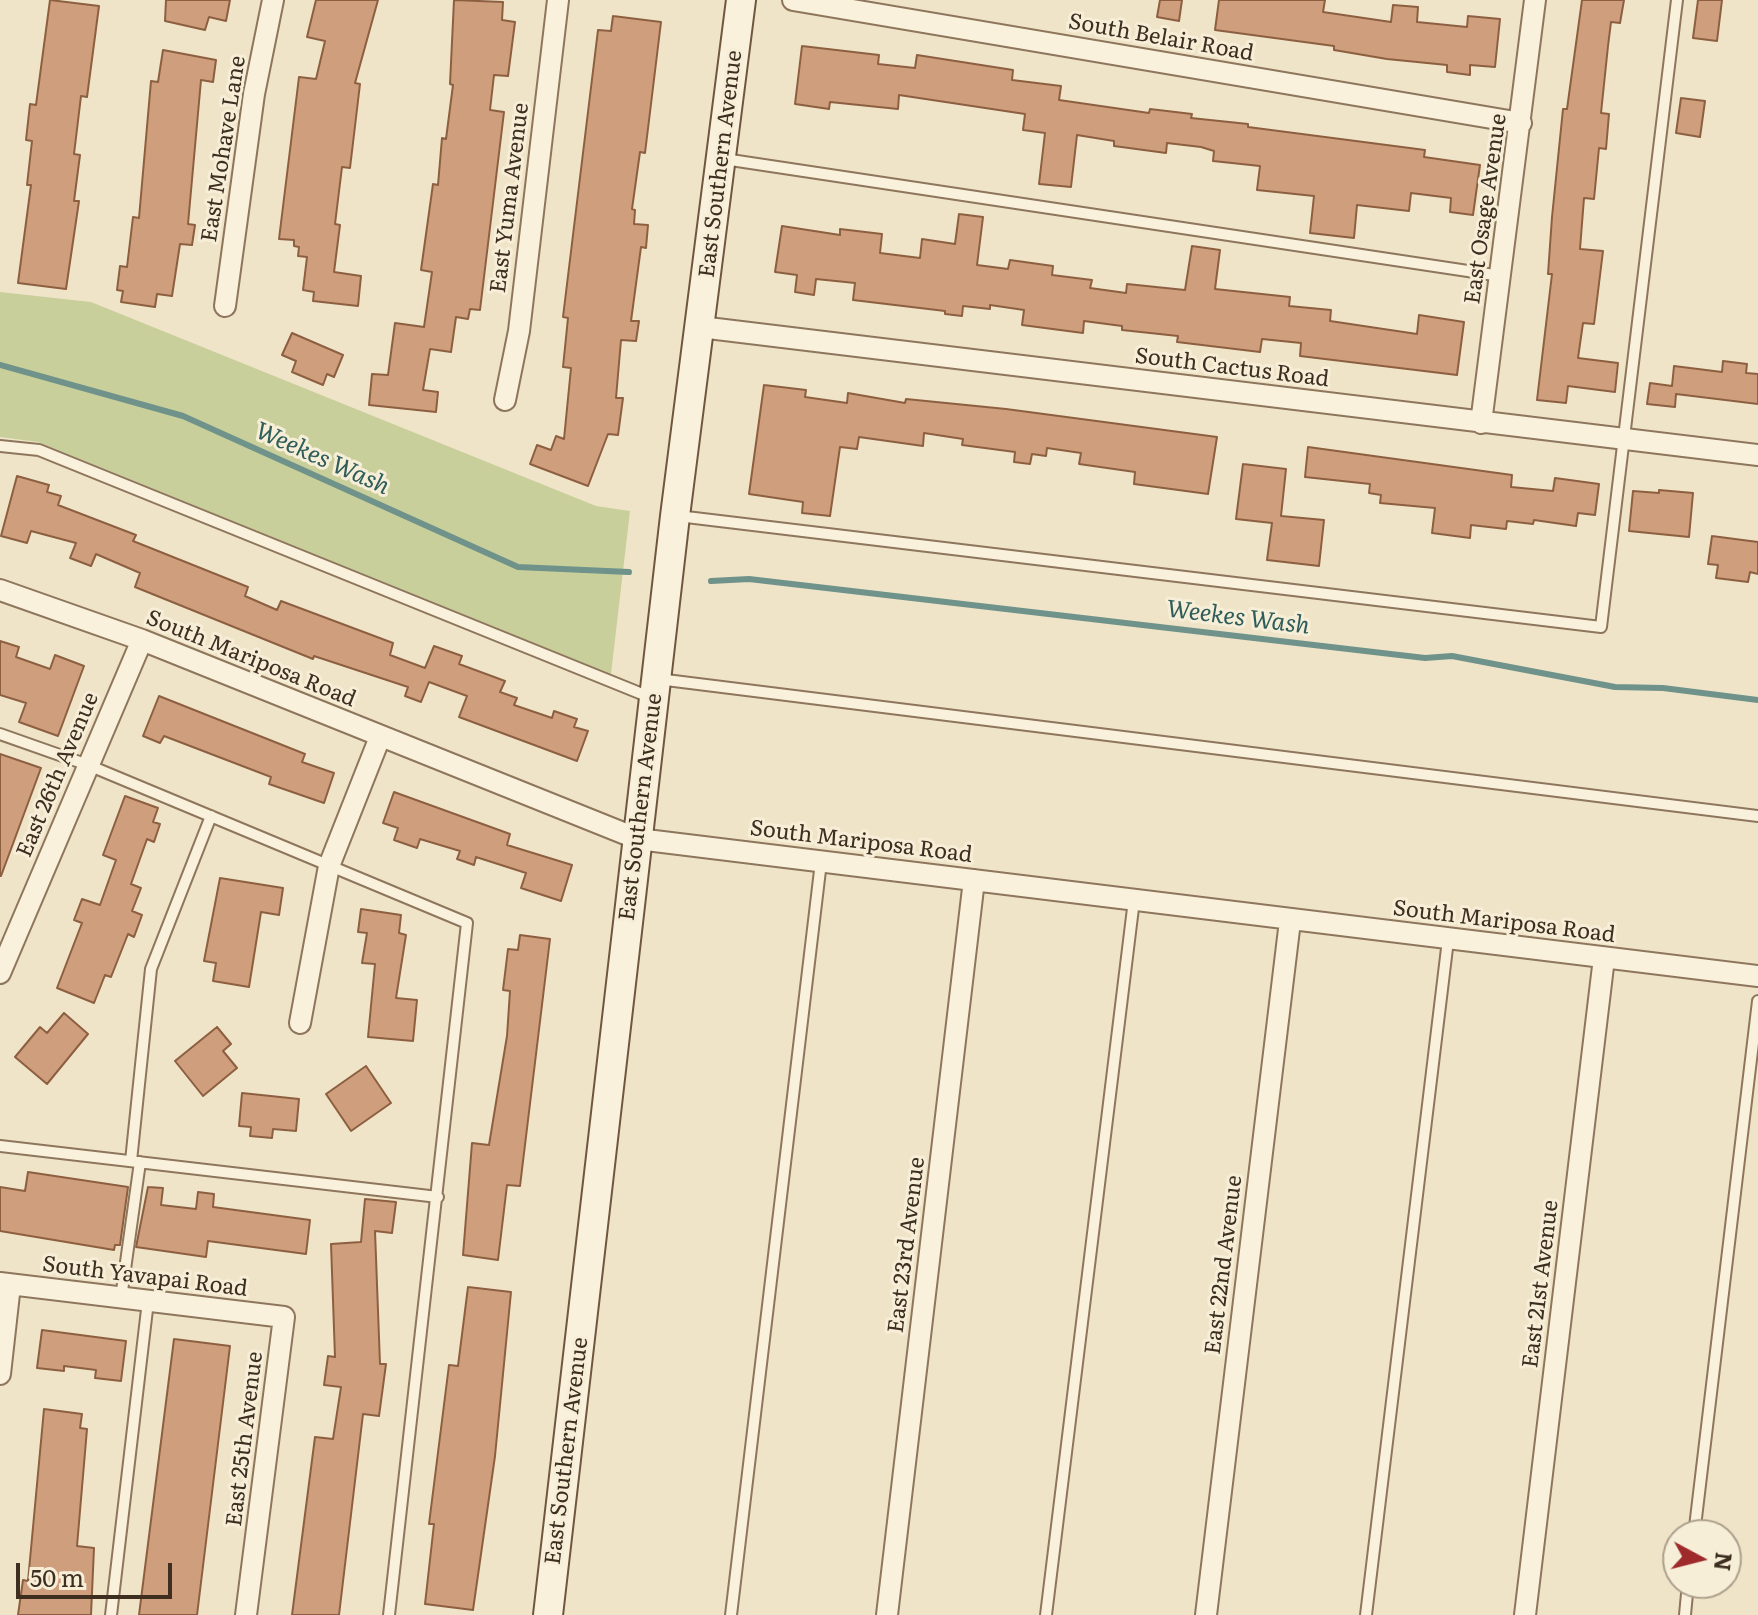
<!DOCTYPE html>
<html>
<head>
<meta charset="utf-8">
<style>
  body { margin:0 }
  #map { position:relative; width:1758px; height:1615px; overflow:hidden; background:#f0e4c8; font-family:Literata,serif }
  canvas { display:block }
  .north { position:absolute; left:1662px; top:1519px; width:80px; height:80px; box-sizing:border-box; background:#f7eed8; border:2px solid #ada18e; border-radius:50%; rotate:97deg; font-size:22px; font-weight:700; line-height:32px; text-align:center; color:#3d2e20 }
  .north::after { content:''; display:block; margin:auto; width:28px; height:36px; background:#9e2a2b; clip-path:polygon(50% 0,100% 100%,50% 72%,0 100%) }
  .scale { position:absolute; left:16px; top:1563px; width:156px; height:36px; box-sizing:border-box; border:4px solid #3d2e20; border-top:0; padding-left:10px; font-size:24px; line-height:28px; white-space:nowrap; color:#3d2e20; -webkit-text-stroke:6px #f7eed8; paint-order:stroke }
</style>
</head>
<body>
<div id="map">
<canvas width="1758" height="1615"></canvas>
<div class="north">N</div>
<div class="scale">50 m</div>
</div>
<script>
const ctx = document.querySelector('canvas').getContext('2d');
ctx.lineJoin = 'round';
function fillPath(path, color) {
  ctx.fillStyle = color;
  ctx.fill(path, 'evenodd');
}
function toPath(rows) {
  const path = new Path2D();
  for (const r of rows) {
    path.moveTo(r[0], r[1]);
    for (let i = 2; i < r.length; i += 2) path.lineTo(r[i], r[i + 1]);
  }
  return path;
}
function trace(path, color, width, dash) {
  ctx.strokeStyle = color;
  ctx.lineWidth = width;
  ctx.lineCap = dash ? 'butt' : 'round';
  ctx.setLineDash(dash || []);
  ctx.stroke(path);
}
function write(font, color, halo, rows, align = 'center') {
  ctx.font = font + ' Literata,serif';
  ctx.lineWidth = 6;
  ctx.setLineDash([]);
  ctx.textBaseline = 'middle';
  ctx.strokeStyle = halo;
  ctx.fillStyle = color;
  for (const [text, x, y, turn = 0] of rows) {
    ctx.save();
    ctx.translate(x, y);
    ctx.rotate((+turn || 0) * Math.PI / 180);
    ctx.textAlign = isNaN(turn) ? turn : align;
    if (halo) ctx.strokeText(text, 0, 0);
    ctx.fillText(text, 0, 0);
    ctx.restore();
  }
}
fillPath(toPath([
  [0,292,91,302,596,506,630,511,611,674,38,442,0,437]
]), '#c9cf9b');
trace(toPath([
  [0,365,183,416,518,567,629,572],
  [711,581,749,579,1425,658,1452,656,1615,687,1663,688,1758,700]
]), '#6f938a', 6);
const building = toPath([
  [50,0,99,6,87,97,81,96,74,154,80,155,74,201,79,201,66,289,18,283,31,185,27,185,32,141,26,140,30,104,36,105,50,0],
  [166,0,230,0,226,21,209,17,205,30,165,21,166,0],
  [316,0,378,0,355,83,360,84,350,168,342,167,335,224,340,225,334,272,361,276,358,306,313,301,314,292,303,290,307,257,298,256,299,247,294,246,294,240,279,239,299,77,316,79,325,41,307,37,316,0],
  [454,0,503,2,502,20,515,22,508,76,494,75,490,110,504,112,480,310,470,309,468,319,456,317,451,352,430,349,423,390,438,392,436,412,369,405,372,374,388,375,395,323,424,327,432,272,421,270,433,184,438,185,442,138,446,139,453,85,450,84,454,0],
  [1160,0,1182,0,1179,21,1157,17,1160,0],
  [1219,0,1325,0,1323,12,1391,22,1393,5,1418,7,1417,22,1467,27,1468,16,1500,19,1495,67,1470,65,1470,75,1447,72,1447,65,1387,59,1334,50,1334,46,1215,30,1219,0],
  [1582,0,1624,0,1620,23,1611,22,1608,46,1601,113,1609,114,1606,149,1599,148,1594,199,1584,198,1580,249,1603,251,1594,324,1583,323,1578,358,1618,363,1615,392,1568,386,1566,403,1537,400,1552,274,1548,274,1552,217,1563,109,1567,109,1582,0],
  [1698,0,1722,0,1717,41,1693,38,1698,0],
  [613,16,661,22,645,153,640,152,632,209,635,210,634,224,648,225,646,248,641,247,631,321,639,321,636,341,621,340,616,398,623,398,618,435,608,434,588,486,530,464,537,445,551,450,556,436,564,439,571,368,563,367,568,318,563,317,598,30,611,31,613,16],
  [802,46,879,55,878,64,915,68,917,55,1013,70,1012,80,1061,86,1059,100,1149,113,1150,109,1192,114,1191,118,1248,124,1248,127,1425,150,1424,157,1480,165,1473,215,1450,212,1451,198,1411,193,1409,211,1357,205,1354,238,1310,233,1314,196,1257,190,1260,166,1213,161,1214,151,1201,147,1167,143,1166,153,1114,146,1114,141,1077,135,1071,187,1039,184,1045,133,1023,130,1025,114,899,95,898,109,830,102,829,109,795,104,802,46],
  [163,50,216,60,213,82,201,80,188,224,195,225,192,245,180,244,172,296,157,294,155,307,121,302,123,291,117,290,120,266,127,267,133,217,139,218,151,81,158,82,163,50],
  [1681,98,1705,101,1700,137,1676,133,1681,98],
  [959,214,983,217,977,265,1008,269,1010,260,1053,266,1052,275,1092,280,1090,288,1126,293,1127,284,1185,290,1192,246,1220,250,1215,289,1290,297,1289,306,1331,310,1330,321,1417,334,1419,315,1464,322,1457,375,1300,356,1301,343,1262,339,1260,352,1177,342,1178,336,1122,330,1122,326,1084,321,1083,333,1022,325,1024,310,990,305,990,309,963,306,962,316,945,314,945,311,853,300,855,283,816,279,814,295,795,292,797,275,775,272,782,226,840,235,840,229,882,234,880,253,920,258,922,239,955,244,959,214],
  [292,333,343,355,334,377,327,374,323,385,292,372,296,361,282,355,292,333],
  [1723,361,1747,364,1746,373,1758,374,1758,404,1676,394,1675,407,1647,404,1650,383,1672,386,1674,366,1722,372,1723,361],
  [764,385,806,390,805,397,847,403,848,393,905,403,906,399,1006,409,1217,437,1208,494,1134,484,1135,472,1079,464,1081,453,1047,448,1046,456,1032,454,1030,464,1014,462,1015,452,962,445,963,439,924,433,923,446,859,437,857,449,840,447,830,516,802,513,803,502,749,494,764,385],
  [1308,447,1512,475,1511,487,1553,491,1555,478,1599,484,1595,515,1578,513,1576,526,1534,520,1533,524,1507,521,1506,529,1471,525,1470,538,1432,533,1435,508,1380,503,1381,495,1369,493,1370,484,1305,477,1308,447],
  [1243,464,1286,469,1281,516,1324,520,1319,566,1267,560,1272,523,1236,519,1243,464],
  [17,476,49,485,47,492,61,496,58,505,136,535,133,541,248,587,245,596,277,610,281,601,393,643,390,655,425,668,434,646,462,656,459,664,505,681,500,692,517,698,514,705,552,718,554,711,577,719,574,727,588,731,577,761,459,717,467,696,429,682,421,702,405,696,408,687,314,656,313,659,135,587,140,573,96,554,91,566,70,558,76,543,31,531,27,543,1,536,17,476],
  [1659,490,1693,493,1689,537,1629,531,1633,491,1659,493,1659,490],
  [1712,536,1758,542,1758,574,1750,572,1748,582,1716,578,1718,565,1708,564,1712,536],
  [0,641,19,647,16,657,50,669,55,655,84,666,58,736,19,722,26,703,0,695,0,641],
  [159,696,305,754,302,762,334,773,324,803,269,784,271,777,164,736,160,743,143,736,159,696],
  [0,754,41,768,1,876,0,876,0,754],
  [394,792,510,834,507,845,572,865,561,901,521,888,526,873,476,857,474,865,457,859,460,851,420,839,417,848,394,840,398,828,383,823,394,792],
  [125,796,158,808,153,822,160,824,154,842,147,839,131,884,141,888,132,911,142,915,134,937,128,934,111,977,105,975,94,1003,57,988,82,923,74,920,82,899,100,905,116,860,103,855,125,796],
  [220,878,283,888,279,915,261,912,249,987,213,981,216,963,204,961,220,878],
  [361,909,401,915,399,933,406,935,396,998,417,1000,413,1041,368,1037,375,964,362,963,367,933,358,932,361,909],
  [520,935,550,939,520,1186,507,1185,498,1260,463,1255,472,1143,489,1145,507,1036,510,991,503,990,508,949,518,950,520,935],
  [64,1013,88,1034,47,1084,15,1057,40,1027,47,1033,64,1013],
  [217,1027,231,1044,223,1051,237,1068,203,1096,175,1061,217,1027],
  [366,1066,391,1103,351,1131,326,1094,366,1066],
  [242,1093,299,1099,296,1131,273,1129,272,1138,250,1136,251,1127,239,1126,242,1093],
  [28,1172,128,1187,120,1245,115,1245,114,1250,0,1231,0,1187,25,1191,28,1172],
  [148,1187,163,1188,161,1205,196,1209,198,1192,214,1194,213,1207,310,1220,306,1254,208,1241,206,1257,136,1247,148,1187],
  [365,1199,396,1202,392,1233,375,1231,380,1364,386,1364,379,1416,363,1414,339,1615,292,1615,315,1437,333,1439,341,1387,324,1385,328,1356,335,1357,331,1244,361,1242,365,1199],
  [468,1287,511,1292,495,1456,473,1610,425,1604,434,1524,429,1524,449,1365,458,1366,468,1287],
  [42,1330,126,1341,121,1381,95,1378,96,1370,64,1366,64,1371,37,1368,42,1330],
  [174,1339,230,1346,197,1615,139,1615,174,1339],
  [44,1409,82,1414,80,1428,87,1429,77,1546,94,1548,91,1615,18,1615,23,1580,28,1581,44,1409]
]);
fillPath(building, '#cf9f7d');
trace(building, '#8d5f41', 2);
const lane = toPath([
  [724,159,1501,276],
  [0,446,39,450,652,698],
  [678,516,1601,627,1677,0],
  [658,679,1758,816],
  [0,734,88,765,467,923,389,1615],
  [0,1146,438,1197],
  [131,1161,151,969,211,816],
  [121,1298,140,1162],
  [1694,1535,1758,1001],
  [111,1615,148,1301],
  [731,1615,821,862],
  [1046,1615,1134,900],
  [1366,1615,1448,940],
  [1685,1615,1688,1583]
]);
const street = toPath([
  [793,0,1521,123],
  [225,306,254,94,273,0],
  [700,327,1758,455],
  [505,400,519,331,558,0],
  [1481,423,1535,0],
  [0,590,142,640,638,839,1758,976],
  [0,973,142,640],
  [300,1023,329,866,380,737],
  [0,1283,284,1317,246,1615],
  [0,1374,10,1285],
  [887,1615,974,880],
  [1206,1615,1290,921],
  [1525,1615,1604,958]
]);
const secondary = toPath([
  [548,1615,675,516,741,0]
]);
trace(lane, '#8d765c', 14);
trace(street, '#8d765c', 24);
trace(secondary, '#6f573f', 32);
trace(lane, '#faf1dc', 10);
trace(street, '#faf1dc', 20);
trace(secondary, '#faf1dc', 28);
write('22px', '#3d2e20', '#f7eed8', [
  ["South Belair Road",1161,38,10],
  ["East Mohave Lane",224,149,-81],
  ["East Southern Avenue",721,164,-83],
  ["East Yuma Avenue",510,198,-83],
  ["East Osage Avenue",1486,209,-82],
  ["South Cactus Road",1232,368,7],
  ["South Mariposa Road",251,659,22],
  ["East 26th Avenue",58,775,-67],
  ["East Southern Avenue",641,807,-83],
  ["South Mariposa Road",861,842,7],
  ["South Mariposa Road",1504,922,7],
  ["East 23rd Avenue",907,1245,-83],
  ["East 22nd Avenue",1224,1265,-83],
  ["South Yavapai Road",145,1277,7],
  ["East 21st Avenue",1541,1284,-83],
  ["East 25th Avenue",245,1439,-83],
  ["East Southern Avenue",567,1451,-83]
]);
write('italic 24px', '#2f5d5a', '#f7eed8', [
  ["Weekes Wash",322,459,24],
  ["Weekes Wash",1238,618,7]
]);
</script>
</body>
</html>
